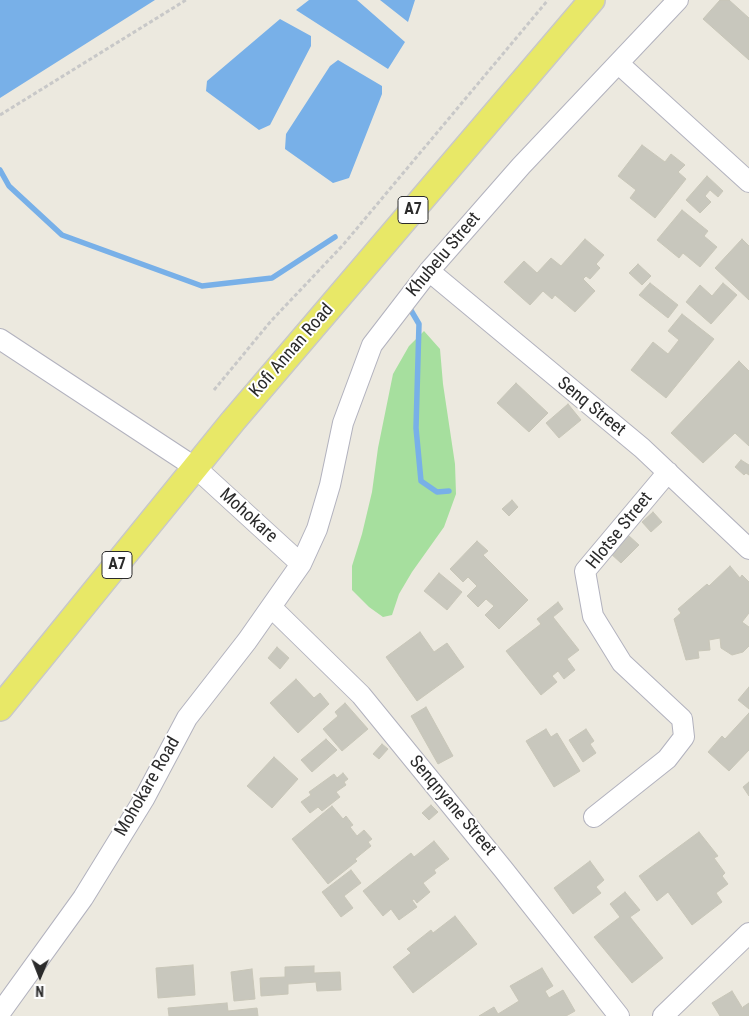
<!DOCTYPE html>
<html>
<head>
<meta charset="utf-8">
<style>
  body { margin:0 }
  #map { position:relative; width:749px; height:1016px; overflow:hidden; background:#ece9df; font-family:"Roboto Condensed",sans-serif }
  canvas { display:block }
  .north { position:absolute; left:15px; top:951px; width:50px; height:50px; -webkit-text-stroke:4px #fff; paint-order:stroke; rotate:181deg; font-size:14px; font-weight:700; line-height:20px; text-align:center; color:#2b2b2b }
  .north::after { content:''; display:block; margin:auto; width:18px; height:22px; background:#2b2b2b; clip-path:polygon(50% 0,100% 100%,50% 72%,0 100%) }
</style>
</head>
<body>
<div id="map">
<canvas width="749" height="1016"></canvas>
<div class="north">N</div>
</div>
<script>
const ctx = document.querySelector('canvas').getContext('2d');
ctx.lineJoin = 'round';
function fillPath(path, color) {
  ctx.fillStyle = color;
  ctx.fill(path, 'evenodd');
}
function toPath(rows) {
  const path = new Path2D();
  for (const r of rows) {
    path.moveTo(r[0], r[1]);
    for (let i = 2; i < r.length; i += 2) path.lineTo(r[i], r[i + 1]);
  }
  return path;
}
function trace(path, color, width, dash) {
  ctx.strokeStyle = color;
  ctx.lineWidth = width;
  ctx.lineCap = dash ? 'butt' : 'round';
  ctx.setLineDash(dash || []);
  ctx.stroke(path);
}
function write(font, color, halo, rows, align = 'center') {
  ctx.font = font + ' "Roboto Condensed",sans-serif';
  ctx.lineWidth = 4;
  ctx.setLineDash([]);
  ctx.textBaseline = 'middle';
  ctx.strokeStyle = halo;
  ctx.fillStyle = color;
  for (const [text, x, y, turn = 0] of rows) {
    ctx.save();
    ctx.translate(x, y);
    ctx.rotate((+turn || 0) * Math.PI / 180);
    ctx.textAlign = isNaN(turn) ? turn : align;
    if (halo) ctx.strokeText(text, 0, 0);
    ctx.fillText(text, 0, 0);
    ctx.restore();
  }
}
fillPath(toPath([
  [424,331,440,349,443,384,455,464,456,494,444,527,412,572,399,594,392,615,383,617,369,607,352,590,352,566,362,534,372,492,378,448,393,374,409,346]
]), '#a6df9e');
fillPath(toPath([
  [0,0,155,0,0,98],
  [309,0,357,0,405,42,388,69,296,10],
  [380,0,415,0,408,22],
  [280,19,311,36,311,46,270,125,259,130,206,91,207,81],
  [338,60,382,86,382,94,349,178,333,183,285,149,286,134,330,66]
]), '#78b0e8');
trace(toPath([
  [0,170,9,186,62,235,202,286,272,278,335,237],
  [409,307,419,324,416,428,421,481,437,492,449,491]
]), '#78b0e8', 5.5);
const building = toPath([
  [720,0,729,0,749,18,749,60,703,19,720,0],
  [642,145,665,162,671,154,685,165,678,172,686,179,655,218,630,198,636,190,618,176,642,145],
  [707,176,723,191,718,197,710,190,705,196,711,202,700,213,686,200,707,176],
  [682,210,708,231,704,236,717,247,700,267,683,253,679,258,657,240,682,210],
  [585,239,604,255,596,264,600,268,590,279,586,276,583,279,595,291,575,312,555,295,552,299,543,291,530,305,504,282,524,261,537,273,551,258,561,266,585,239],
  [742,239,749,246,749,300,715,268,742,239],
  [638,264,651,276,642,285,629,273,638,264],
  [650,283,678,305,668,318,639,295,650,283],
  [723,283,737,295,711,324,686,302,700,285,712,296,723,283],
  [682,314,714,339,666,398,631,370,653,342,668,354,679,340,668,331,682,314],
  [739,361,749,371,749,446,735,433,703,463,671,433,739,361],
  [516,383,548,413,529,432,497,403,516,383],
  [568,404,581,420,559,438,546,423,568,404],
  [741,460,749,465,749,475,746,473,744,475,735,467,741,460],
  [512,500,518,507,509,516,502,509,512,500],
  [653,512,662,522,651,532,642,522,653,512],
  [628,535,639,545,621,563,610,553,628,535],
  [477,541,488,551,483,555,528,600,499,629,485,615,494,606,486,599,478,607,467,596,477,586,468,577,463,582,450,569,477,541],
  [730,566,740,578,742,575,749,582,749,613,742,622,749,627,749,646,743,652,732,655,721,648,720,638,709,640,710,650,698,651,699,658,686,660,674,619,681,613,678,609,707,584,709,586,730,566],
  [439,573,462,592,447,610,424,591,439,573],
  [558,602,563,609,553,617,579,650,567,659,575,670,564,679,558,671,552,676,557,682,541,695,506,651,541,624,537,619,558,602],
  [420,632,434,652,447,643,464,667,417,701,386,657,420,632],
  [277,647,289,658,280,669,268,658,277,647],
  [296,679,314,698,320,693,329,704,298,733,270,703,296,679],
  [749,687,749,709,738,700,749,687],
  [345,703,368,729,342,751,323,729,338,716,335,712,345,703],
  [426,707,453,756,438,764,411,716,426,707],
  [749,713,749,750,729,771,708,752,722,736,725,739,749,713],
  [546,729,551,737,557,733,580,771,554,787,526,741,546,729],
  [586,729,594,741,590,744,596,753,583,762,569,740,586,729],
  [326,739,337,750,312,772,301,760,326,739],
  [382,744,388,749,379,759,373,754,382,744],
  [274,757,298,779,272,808,247,786,274,757],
  [343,773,348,779,344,782,346,785,336,792,340,797,322,811,318,807,310,813,301,802,311,795,309,792,334,774,337,778,343,773],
  [749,782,749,796,743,787,749,782],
  [431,805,438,812,429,820,422,813,431,805],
  [332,806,343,819,346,816,353,825,350,827,357,836,364,830,372,839,368,842,371,846,355,859,357,861,328,884,292,839,332,806],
  [699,832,718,856,714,858,725,873,722,876,728,884,716,893,722,902,692,925,668,892,657,901,639,876,699,832],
  [434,841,449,859,434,870,436,873,423,883,430,892,417,903,414,899,412,900,417,907,399,920,391,909,383,916,363,891,411,853,414,857,434,841],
  [590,861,604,880,596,887,601,893,573,914,554,888,590,861],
  [351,870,361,883,344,896,353,908,341,917,322,892,351,870],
  [625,892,640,910,630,917,663,958,632,983,594,937,620,917,610,904,625,892],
  [455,916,477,944,413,993,393,967,411,953,407,949,431,930,433,933,455,916],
  [193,965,195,995,158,998,156,968,193,965],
  [314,966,314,973,340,972,341,990,317,991,316,982,288,984,288,994,261,996,260,978,285,977,285,967,314,966],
  [542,968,553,986,545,991,549,998,563,990,575,1011,566,1016,479,1016,494,1007,498,1014,519,1001,510,986,542,968],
  [252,969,255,999,234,1001,231,972,252,969],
  [732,991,743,1009,743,1007,749,1003,749,1016,720,1016,712,1003,732,991],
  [227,1003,228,1011,257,1008,258,1016,169,1016,168,1008,227,1003]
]);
fillPath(building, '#c8c7bd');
trace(building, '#c8c6b8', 1);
const minor = toPath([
  [619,64,749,182],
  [429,271,642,448,749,549],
  [0,339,196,468,301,564],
  [271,607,361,695,503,869,619,1016],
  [594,817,667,759,684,737,682,719,622,663,593,616,585,571,668,472],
  [0,1013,83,898,144,799,187,718,247,641,301,564,317,529,330,485,343,423,372,345,429,271,521,166,678,0],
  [663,1016,749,933]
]);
const major = toPath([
  [0,708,233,421,592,0]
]);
trace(minor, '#b2b2be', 22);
trace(major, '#c8c8c8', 28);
trace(toPath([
  [0,115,186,0],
  [214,390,271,321,343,245,548,0]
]), '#c8c8c8', 3, [4, 2.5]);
trace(minor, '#fff', 20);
trace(major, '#e8e867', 25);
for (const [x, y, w] of [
  [413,210,30],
  [117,565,30]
]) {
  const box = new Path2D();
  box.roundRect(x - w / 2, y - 13.5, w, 27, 4);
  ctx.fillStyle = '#fff';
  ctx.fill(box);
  trace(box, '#2b2b2b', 1);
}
write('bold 16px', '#2b2b2b', null, [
  ["A7",413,210],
  ["A7",117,565]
]);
write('18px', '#2b2b2b', '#fff', [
  ["Khubelu Street",444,255,-50],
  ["Kofi Annan Road",292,351,-49],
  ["Senq Street",591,407,39],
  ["Mohokare",248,516,42],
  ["Hlotse Street",620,531,-51],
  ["Mohokare Road",148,787,-60],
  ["Senqnyane Street",452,806,50]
]);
</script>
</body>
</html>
